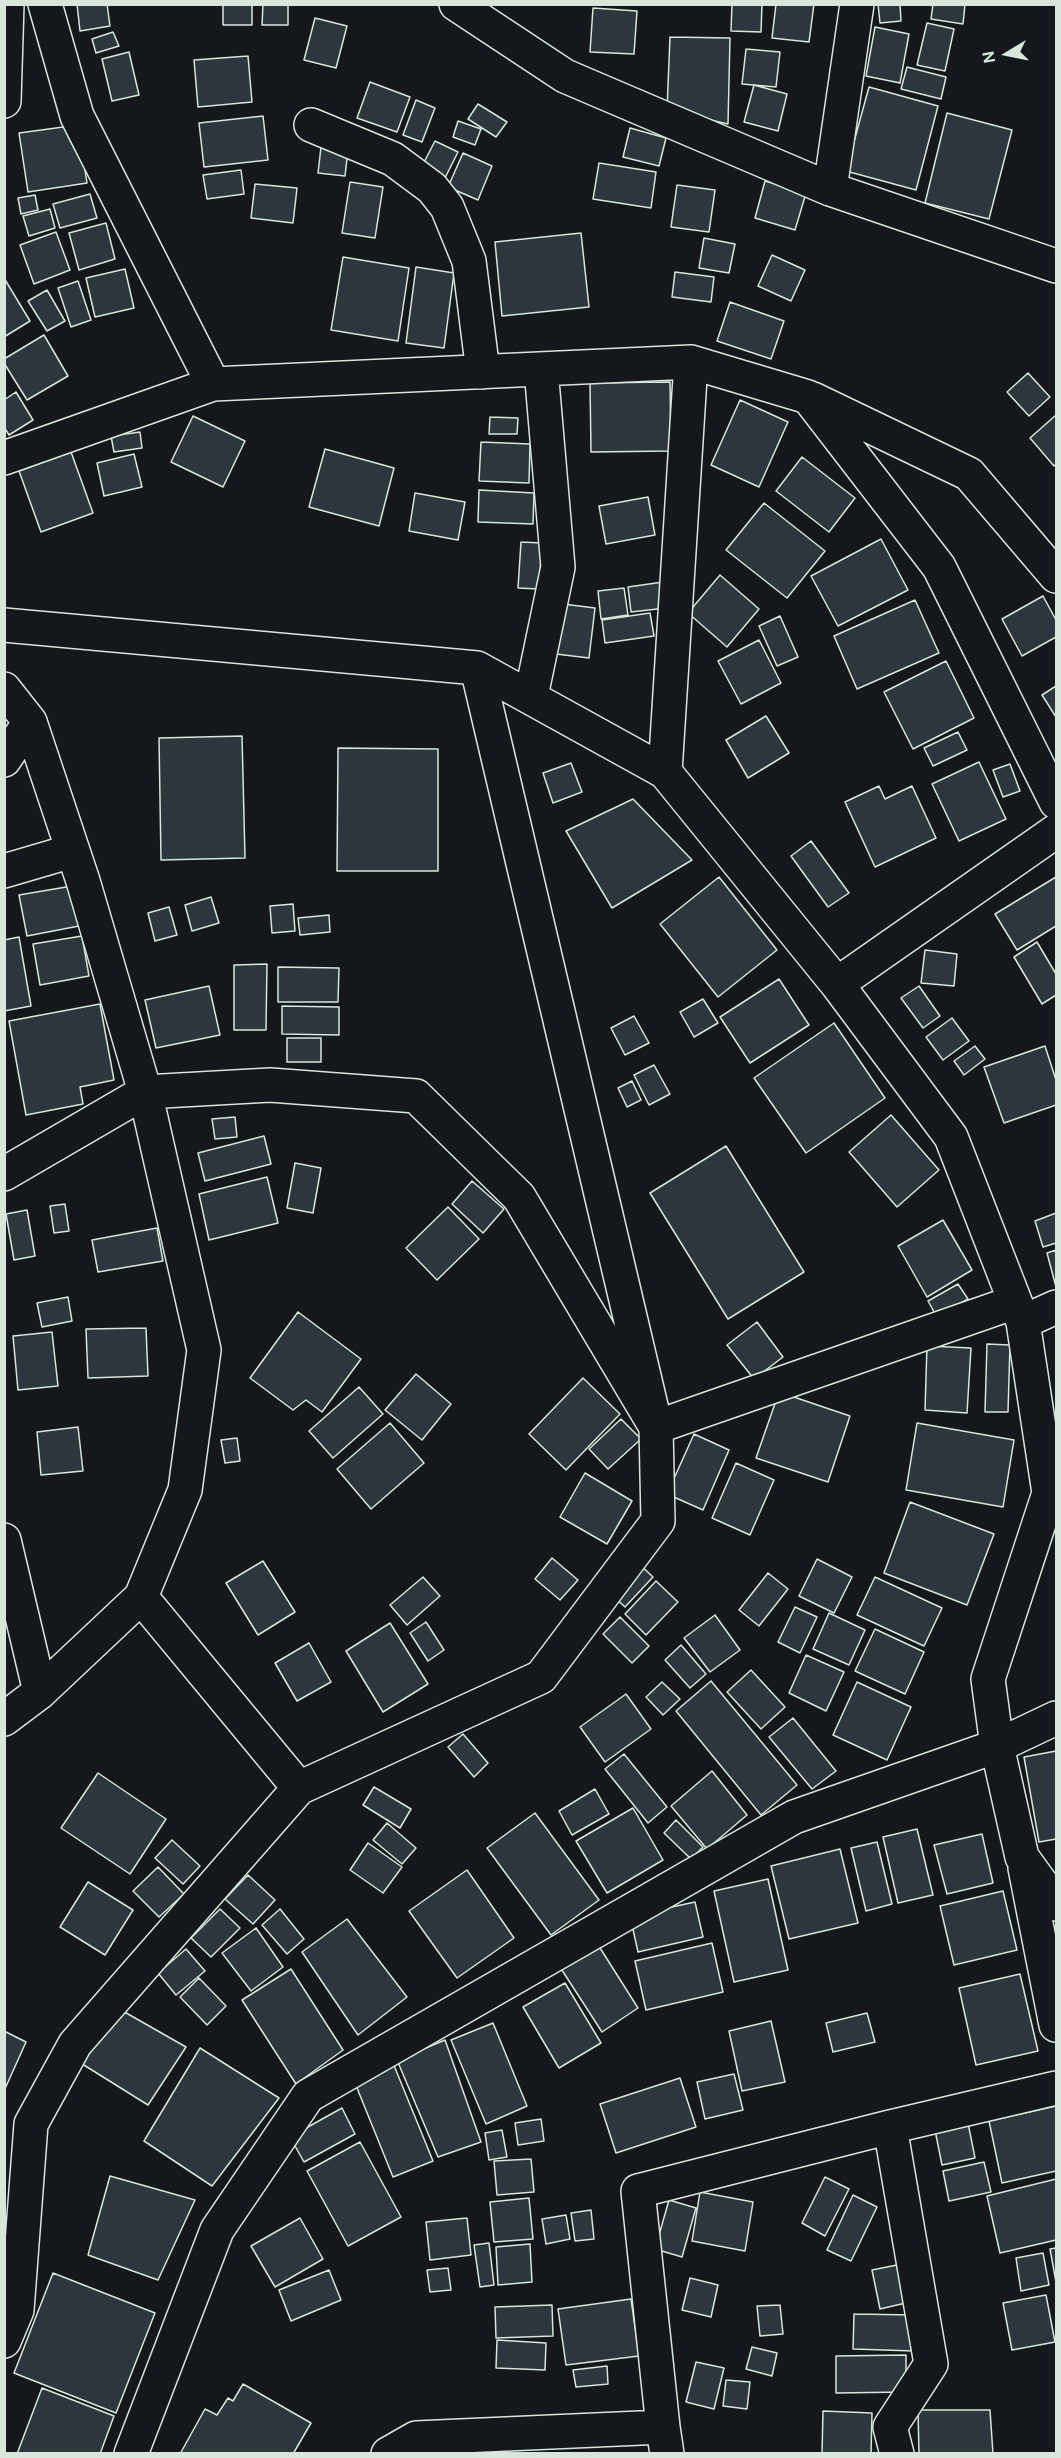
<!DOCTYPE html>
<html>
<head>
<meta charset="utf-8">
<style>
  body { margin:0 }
  #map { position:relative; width:1061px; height:2458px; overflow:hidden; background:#14181c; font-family:"DM Sans",sans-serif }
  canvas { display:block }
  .frame { position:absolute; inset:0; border:6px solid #d8e6dc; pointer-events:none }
  .north { position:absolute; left:977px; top:24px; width:60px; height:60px; -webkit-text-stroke:4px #14181c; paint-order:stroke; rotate:260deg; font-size:16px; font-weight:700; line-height:24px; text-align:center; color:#d8e6dc }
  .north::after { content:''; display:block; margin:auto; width:21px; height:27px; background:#d8e6dc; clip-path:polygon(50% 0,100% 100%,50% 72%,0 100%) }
</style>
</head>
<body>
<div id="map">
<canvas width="1061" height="2458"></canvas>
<div class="frame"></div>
<div class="north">N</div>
</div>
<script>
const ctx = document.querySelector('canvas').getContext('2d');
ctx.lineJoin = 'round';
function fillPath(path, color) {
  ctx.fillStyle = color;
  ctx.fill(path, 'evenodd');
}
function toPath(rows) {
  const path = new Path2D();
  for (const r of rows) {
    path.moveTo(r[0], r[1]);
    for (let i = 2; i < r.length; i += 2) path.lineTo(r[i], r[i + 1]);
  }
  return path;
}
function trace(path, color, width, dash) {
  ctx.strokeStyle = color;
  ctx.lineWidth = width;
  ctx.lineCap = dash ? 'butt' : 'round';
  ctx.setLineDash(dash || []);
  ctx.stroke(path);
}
const building = toPath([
  [77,4,107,4,110,26,80,31,77,4],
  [223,4,252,4,252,25,223,25,223,4],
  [263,4,288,4,288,25,262,25,263,4],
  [732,4,762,4,761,32,731,31,732,4],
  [776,4,814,4,809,42,772,38,776,4],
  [878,4,900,4,901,21,880,23,878,4],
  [933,4,965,4,963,24,931,19,933,4],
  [593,8,637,11,634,54,590,52,593,8],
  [315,18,347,26,336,68,304,60,315,18],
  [927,23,954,29,945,71,917,65,927,23],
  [875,27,909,34,900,83,866,76,875,27],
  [113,32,119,46,96,53,92,39,113,32],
  [670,37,730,38,728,124,667,110,670,37],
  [746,49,780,52,776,87,742,84,746,49],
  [129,52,139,95,112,101,102,59,129,52],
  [248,56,252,102,198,107,194,60,248,56],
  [907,67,946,77,941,99,901,89,907,67],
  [370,82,410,97,397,132,357,118,370,82],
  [754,85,787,94,778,131,744,122,754,85],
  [869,87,938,106,916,190,846,171,869,87],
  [416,100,435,108,422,142,403,135,416,100],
  [478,104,507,122,496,137,468,119,478,104],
  [947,113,1012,130,989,219,925,203,947,113],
  [263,116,268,160,204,167,199,123,263,116],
  [458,121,481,129,475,145,453,137,458,121],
  [78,125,87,183,28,192,19,133,78,125],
  [630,128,666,138,659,166,623,157,630,128],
  [435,141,458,152,444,180,421,168,435,141],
  [321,147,348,150,345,176,318,173,321,147],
  [463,153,492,166,478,200,448,187,463,153],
  [599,163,656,172,651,208,593,199,599,163],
  [241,170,244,194,207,199,203,175,241,170],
  [765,181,806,193,795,230,755,218,765,181],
  [350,182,383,187,375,238,342,233,350,182],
  [255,184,297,188,293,223,251,218,255,184],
  [677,185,715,190,709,232,671,227,677,185],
  [90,194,97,218,60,228,53,204,90,194],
  [35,195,38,210,21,214,18,198,35,195],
  [50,209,55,228,29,236,23,216,50,209],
  [106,223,115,259,79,270,69,233,106,223],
  [56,232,70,270,34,284,20,245,56,232],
  [581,233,589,307,502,316,495,242,581,233],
  [704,238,735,244,729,273,699,268,704,238],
  [772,255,805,270,791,301,758,286,772,255],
  [343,257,409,268,398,341,331,330,343,257],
  [416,267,454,273,444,348,406,343,416,267],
  [125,269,134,308,95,317,86,278,125,269],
  [675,272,714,277,711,302,672,297,675,272],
  [4,278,30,321,4,337,4,278],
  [78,281,91,320,71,327,58,288,78,281],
  [47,290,65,321,47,331,28,301,47,290],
  [730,302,784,321,771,359,717,341,730,302],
  [44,335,68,376,27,400,4,363,4,359,44,335],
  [1028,373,1050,397,1029,416,1007,392,1028,373],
  [670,382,671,451,591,452,590,383,670,382],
  [16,392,33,420,9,435,4,427,4,400,16,392],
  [740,400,788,422,759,487,711,465,740,400],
  [1056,415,1056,464,1054,466,1030,438,1056,415],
  [193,416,245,441,223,487,171,462,193,416],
  [490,417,518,418,517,434,489,434,490,417],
  [140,432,142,448,114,452,111,436,140,432],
  [481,442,530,444,529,483,479,481,481,442],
  [325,449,394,468,379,526,309,507,325,449],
  [71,452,93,513,41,532,19,471,71,452],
  [134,454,142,487,104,496,97,463,134,454],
  [802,457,855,498,829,532,776,491,802,457],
  [479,490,534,493,533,524,478,522,479,490],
  [415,493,465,502,458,540,409,531,415,493],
  [648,497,655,535,606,544,599,506,648,497],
  [764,503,825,551,787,598,726,550,764,503],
  [881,539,908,590,838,626,811,576,881,539],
  [521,542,542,543,539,589,518,588,521,542],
  [720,575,759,609,727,647,688,613,720,575],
  [663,582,666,608,631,612,628,587,663,582],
  [624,588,628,615,601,619,598,591,624,588],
  [1043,596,1056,620,1056,637,1022,656,1002,619,1043,596],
  [915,600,939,653,857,689,834,636,915,600],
  [563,604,595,608,589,658,556,654,563,604],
  [650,613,654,636,605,643,602,620,650,613],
  [780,616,798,657,777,666,759,626,780,616],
  [759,640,781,683,741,704,718,661,759,640],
  [946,661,974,718,913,749,884,692,946,661],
  [1056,686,1056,717,1042,695,1056,686],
  [766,716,789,753,748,778,726,740,766,716],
  [958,732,967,750,933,766,924,748,958,732],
  [242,736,245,858,161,860,159,738,242,736],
  [338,748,438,749,438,871,337,871,338,748],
  [979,762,1006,819,959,841,932,784,979,762],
  [571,763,582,792,553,803,543,773,571,763],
  [1010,764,1020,791,1003,797,993,770,1010,764],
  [879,786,885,799,912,786,936,838,875,867,845,802,879,786],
  [633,799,692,860,612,908,566,831,633,799],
  [811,841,849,893,828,907,791,856,811,841],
  [719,877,777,950,718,997,660,924,719,877],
  [1056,877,1056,926,1017,950,995,914,1056,877],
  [72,886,79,926,27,936,19,895,72,886],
  [211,897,219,923,192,931,185,905,211,897],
  [293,904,295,931,272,933,270,906,293,904],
  [169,907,177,935,155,941,148,913,169,907],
  [329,915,330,932,300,935,298,918,329,915],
  [82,936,89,976,40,985,33,944,82,936],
  [19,937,31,1006,4,1011,4,940,19,937],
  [1037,942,1056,974,1056,995,1042,1004,1014,957,1037,942],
  [925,950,957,954,954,986,921,983,925,950],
  [267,964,266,1030,234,1030,234,965,267,964],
  [278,967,339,968,338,1002,278,1002,278,967],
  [779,979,809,1025,750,1063,720,1017,779,979],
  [209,986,220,1035,156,1048,145,1000,209,986],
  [919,986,940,1016,923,1028,901,998,919,986],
  [703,999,718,1023,694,1037,680,1012,703,999],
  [100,1004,114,1080,80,1087,83,1104,26,1115,9,1021,100,1004],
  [282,1006,339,1007,339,1035,282,1034,282,1006],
  [634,1016,649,1043,625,1055,611,1028,634,1016],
  [952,1018,969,1041,943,1060,926,1037,952,1018],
  [834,1023,885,1098,806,1153,754,1078,834,1023],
  [287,1038,321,1038,321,1062,287,1062,287,1038],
  [975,1046,985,1059,964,1075,954,1061,975,1046],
  [1045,1046,1056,1080,1056,1105,1004,1123,984,1067,1045,1046],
  [654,1065,670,1094,649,1105,634,1075,654,1065],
  [632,1081,641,1100,627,1107,618,1088,632,1081],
  [891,1115,939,1170,897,1207,849,1152,891,1115],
  [235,1117,237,1137,215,1139,212,1119,235,1117],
  [264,1136,271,1164,205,1181,198,1153,264,1136],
  [726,1146,804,1272,728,1319,650,1193,726,1146],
  [295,1163,321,1168,313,1213,287,1208,295,1163],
  [267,1177,278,1223,209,1240,199,1194,267,1177],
  [472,1181,504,1209,483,1233,452,1204,472,1181],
  [65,1204,69,1231,54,1233,50,1206,65,1204],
  [448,1207,479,1239,437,1280,406,1248,448,1207],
  [27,1210,35,1256,14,1260,6,1214,27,1210],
  [1056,1213,1056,1243,1043,1247,1035,1221,1056,1213],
  [943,1220,972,1270,927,1297,898,1246,943,1220],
  [157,1228,163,1261,98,1272,92,1240,157,1228],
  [1056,1250,1056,1287,1047,1253,1056,1250],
  [958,1284,968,1299,937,1317,928,1301,958,1284],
  [68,1297,72,1321,42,1327,37,1303,68,1297],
  [298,1312,361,1359,322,1412,306,1400,293,1410,250,1378,298,1312],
  [757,1322,783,1357,754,1379,727,1345,757,1322],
  [146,1328,148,1376,88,1378,86,1329,146,1328],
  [52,1332,58,1386,18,1390,13,1336,52,1332],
  [987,1344,1010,1345,1008,1412,985,1412,987,1344],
  [927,1346,971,1348,967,1413,925,1410,927,1346],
  [416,1374,451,1404,422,1440,385,1410,416,1374],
  [583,1378,620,1414,566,1470,529,1434,583,1378],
  [359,1387,383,1414,333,1458,309,1431,359,1387],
  [779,1392,850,1416,828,1482,756,1458,779,1392],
  [621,1419,641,1439,608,1469,589,1449,621,1419],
  [390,1423,424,1463,371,1509,337,1469,390,1423],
  [917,1423,1014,1440,1003,1507,906,1490,917,1423],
  [78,1427,83,1471,41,1475,37,1432,78,1427],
  [694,1434,729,1450,703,1510,667,1494,694,1434],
  [237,1438,240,1461,225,1463,221,1440,237,1438],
  [736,1463,774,1480,750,1535,712,1518,736,1463],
  [585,1473,632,1501,607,1544,560,1517,585,1473],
  [910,1502,994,1534,967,1605,884,1573,910,1502],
  [552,1558,578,1580,560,1600,535,1579,552,1558],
  [817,1559,852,1577,834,1613,799,1596,817,1559],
  [263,1561,295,1612,258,1635,226,1583,263,1561],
  [638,1563,653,1577,625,1607,610,1593,638,1563],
  [768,1573,788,1589,759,1626,739,1610,768,1573],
  [423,1577,440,1596,407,1625,390,1605,423,1577],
  [875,1577,942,1608,924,1646,857,1615,875,1577],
  [656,1581,678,1602,646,1635,625,1614,656,1581],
  [795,1607,817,1617,800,1653,778,1642,795,1607],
  [829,1613,865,1630,849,1665,813,1649,829,1613],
  [715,1615,740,1650,710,1672,684,1638,715,1615],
  [620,1617,649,1646,632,1663,603,1634,620,1617],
  [426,1622,444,1650,428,1661,410,1633,426,1622],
  [390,1623,428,1684,383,1712,346,1651,390,1623],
  [875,1629,924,1652,905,1694,855,1671,875,1629],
  [309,1643,331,1682,297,1701,275,1663,309,1643],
  [681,1645,706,1674,690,1688,665,1660,681,1645],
  [806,1655,844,1672,826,1711,789,1693,806,1655],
  [751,1670,785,1707,761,1729,727,1692,751,1670],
  [711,1681,797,1785,761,1815,676,1711,711,1681],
  [662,1682,680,1699,663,1715,646,1697,662,1682],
  [857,1682,911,1707,887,1760,833,1735,857,1682],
  [626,1694,651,1729,605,1762,580,1727,626,1694],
  [793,1718,836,1771,812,1789,769,1737,793,1718],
  [463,1734,488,1763,474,1777,448,1747,463,1734],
  [1056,1751,1056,1839,1039,1842,1024,1757,1056,1751],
  [624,1754,667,1807,648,1823,605,1769,624,1754],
  [712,1771,747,1815,707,1849,671,1806,712,1771],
  [98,1773,166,1819,130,1874,61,1828,98,1773],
  [374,1787,411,1809,400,1828,363,1805,374,1787],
  [595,1789,609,1814,572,1835,559,1811,595,1789],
  [633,1808,663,1860,607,1893,576,1841,633,1808],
  [535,1813,599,1900,551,1935,487,1848,535,1813],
  [676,1820,703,1847,691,1859,664,1833,676,1820],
  [387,1823,416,1848,402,1864,373,1840,387,1823],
  [917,1829,933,1895,898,1903,883,1837,917,1829],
  [982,1834,993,1883,947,1894,934,1845,982,1834],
  [172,1840,200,1866,183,1884,155,1858,172,1840],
  [877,1842,892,1904,866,1911,851,1848,877,1842],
  [368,1843,402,1867,383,1893,350,1870,368,1843],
  [840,1849,858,1923,789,1939,771,1866,840,1849],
  [158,1867,184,1894,159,1917,133,1891,158,1867],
  [467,1870,514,1938,457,1978,409,1911,467,1870],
  [248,1875,275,1900,253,1924,225,1899,248,1875],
  [768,1879,788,1970,734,1982,714,1891,768,1879],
  [88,1882,133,1910,105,1955,60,1927,88,1882],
  [1003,1891,1017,1950,954,1965,940,1906,1003,1891],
  [695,1902,703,1937,638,1952,630,1916,695,1902],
  [220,1909,240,1928,211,1957,191,1938,220,1909],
  [280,1909,304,1939,287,1954,262,1925,280,1909],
  [347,1919,407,1997,358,2035,302,1952,347,1919],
  [256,1928,283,1967,251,1991,222,1953,256,1928],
  [595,1940,638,2008,602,2032,558,1964,595,1940],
  [712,1943,723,1992,646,2010,635,1961,712,1943],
  [186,1949,205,1971,176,1995,158,1973,186,1949],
  [291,1969,343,2050,296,2084,242,2000,291,1969],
  [1020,1974,1038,2051,976,2065,959,1988,1020,1974],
  [199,1978,226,2006,207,2025,180,1997,199,1978],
  [565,1983,601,2043,559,2068,523,2007,565,1983],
  [114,2006,186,2047,148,2105,79,2062,114,2006],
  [867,2013,875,2042,833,2052,826,2023,867,2013],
  [771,2021,785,2082,742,2091,729,2031,771,2021],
  [493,2023,527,2106,486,2124,451,2040,493,2023],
  [4,2031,26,2042,4,2091,4,2031],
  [445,2040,481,2142,438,2157,397,2060,445,2040],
  [200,2048,279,2098,212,2186,144,2141,200,2048],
  [393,2063,433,2161,393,2177,355,2083,393,2063],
  [734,2074,743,2110,705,2119,697,2082,734,2074],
  [680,2078,696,2127,616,2153,600,2104,680,2078],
  [1056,2106,1056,2171,1002,2183,989,2121,1056,2106],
  [342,2108,355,2134,304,2162,290,2137,342,2108],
  [541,2119,544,2141,518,2145,515,2123,541,2119],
  [968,2123,975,2158,942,2165,935,2130,968,2123],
  [502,2130,507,2157,489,2160,485,2133,502,2130],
  [360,2142,401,2217,348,2246,307,2171,360,2142],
  [531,2159,534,2192,497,2195,494,2161,531,2159],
  [984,2162,991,2192,949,2201,943,2171,984,2162],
  [110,2176,195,2200,158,2280,88,2255,110,2176],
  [825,2177,849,2189,825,2236,802,2223,825,2177],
  [1056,2179,1056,2240,1000,2253,987,2196,1056,2179],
  [700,2192,753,2202,745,2251,692,2241,700,2192],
  [853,2195,877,2207,851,2261,827,2250,853,2195],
  [529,2198,533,2239,494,2242,490,2202,529,2198],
  [669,2200,696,2208,682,2257,655,2249,669,2200],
  [591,2210,594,2239,575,2241,571,2213,591,2210],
  [566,2215,570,2239,546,2244,542,2219,566,2215],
  [300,2218,323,2259,275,2287,251,2246,300,2218],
  [467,2218,471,2255,430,2260,426,2222,467,2218],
  [489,2243,494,2285,480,2287,474,2245,489,2243],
  [530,2244,532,2282,498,2285,496,2247,530,2244],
  [1056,2248,1056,2282,1050,2249,1056,2248],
  [1043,2253,1049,2285,1021,2291,1016,2258,1043,2253],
  [902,2264,910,2302,880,2309,872,2270,902,2264],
  [448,2268,451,2290,430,2292,427,2270,448,2268],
  [329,2270,341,2300,291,2321,279,2290,329,2270],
  [53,2273,155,2313,116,2413,14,2373,53,2273],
  [690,2278,718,2285,711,2317,682,2310,690,2278],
  [1046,2295,1055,2342,1012,2350,1003,2303,1046,2295],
  [631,2299,639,2356,566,2365,558,2309,631,2299],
  [552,2305,553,2336,496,2338,495,2307,552,2305],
  [780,2305,783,2334,760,2336,757,2306,780,2305],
  [854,2314,914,2315,914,2351,853,2349,854,2314],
  [497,2340,546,2343,545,2370,496,2368,497,2340],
  [752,2347,777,2353,772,2376,746,2369,752,2347],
  [906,2355,906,2392,836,2393,836,2356,906,2355],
  [696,2362,724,2368,714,2409,686,2402,696,2362],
  [607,2366,608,2384,576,2387,573,2370,607,2366],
  [726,2380,750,2382,747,2409,723,2406,726,2380],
  [243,2384,311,2423,293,2454,180,2454,205,2409,217,2415,228,2398,233,2401,243,2384],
  [42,2388,114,2416,100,2454,17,2454,42,2388],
  [918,2410,990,2410,993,2454,919,2454,918,2410],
  [823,2411,872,2413,871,2454,822,2454,823,2411]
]);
fillPath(building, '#2c363c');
trace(building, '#d8e6dc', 1.5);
const minor = toPath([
  [45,4,77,116,213,384],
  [456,4,565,76,830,189,1056,266],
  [4,101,7,4],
  [311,125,393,159,432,188,447,207,469,261,483,372],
  [830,189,857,4],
  [813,399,969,474,1056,576],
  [4,458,213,384,691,362,808,397,939,567,1056,802],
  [4,625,477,668,665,772,837,984,951,1137,1023,1322,1049,1493,1056,1508],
  [4,689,30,722,83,881,145,1092,204,1350,185,1490,141,1597,40,1692,4,1719],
  [531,696,558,567,541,369],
  [4,760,30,722],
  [665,772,691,362],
  [4,871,72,851],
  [837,984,1056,831],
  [4,1174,145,1092,270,1085,416,1096,519,1197,656,1427,1015,1302],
  [1023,1322,1056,1307],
  [1049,1493,988,1679,997,1746,1022,1857,1056,1904],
  [4,1540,40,1692],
  [141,1597,299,1788],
  [1025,1868,1056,2025],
  [890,2127,1056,2088],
  [4,2341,17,2310,31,2124,75,2044,299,1788,541,1677,658,1521,656,1427,477,668],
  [663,2427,638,2191,890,2127,931,2364,890,2427,897,2454],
  [131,2454,217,2230,308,2096,794,1817,997,1746,1056,1718],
  [388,2454,416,2438,663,2427,667,2454]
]);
trace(minor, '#d8e6dc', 36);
trace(minor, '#14181c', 33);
</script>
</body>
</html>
